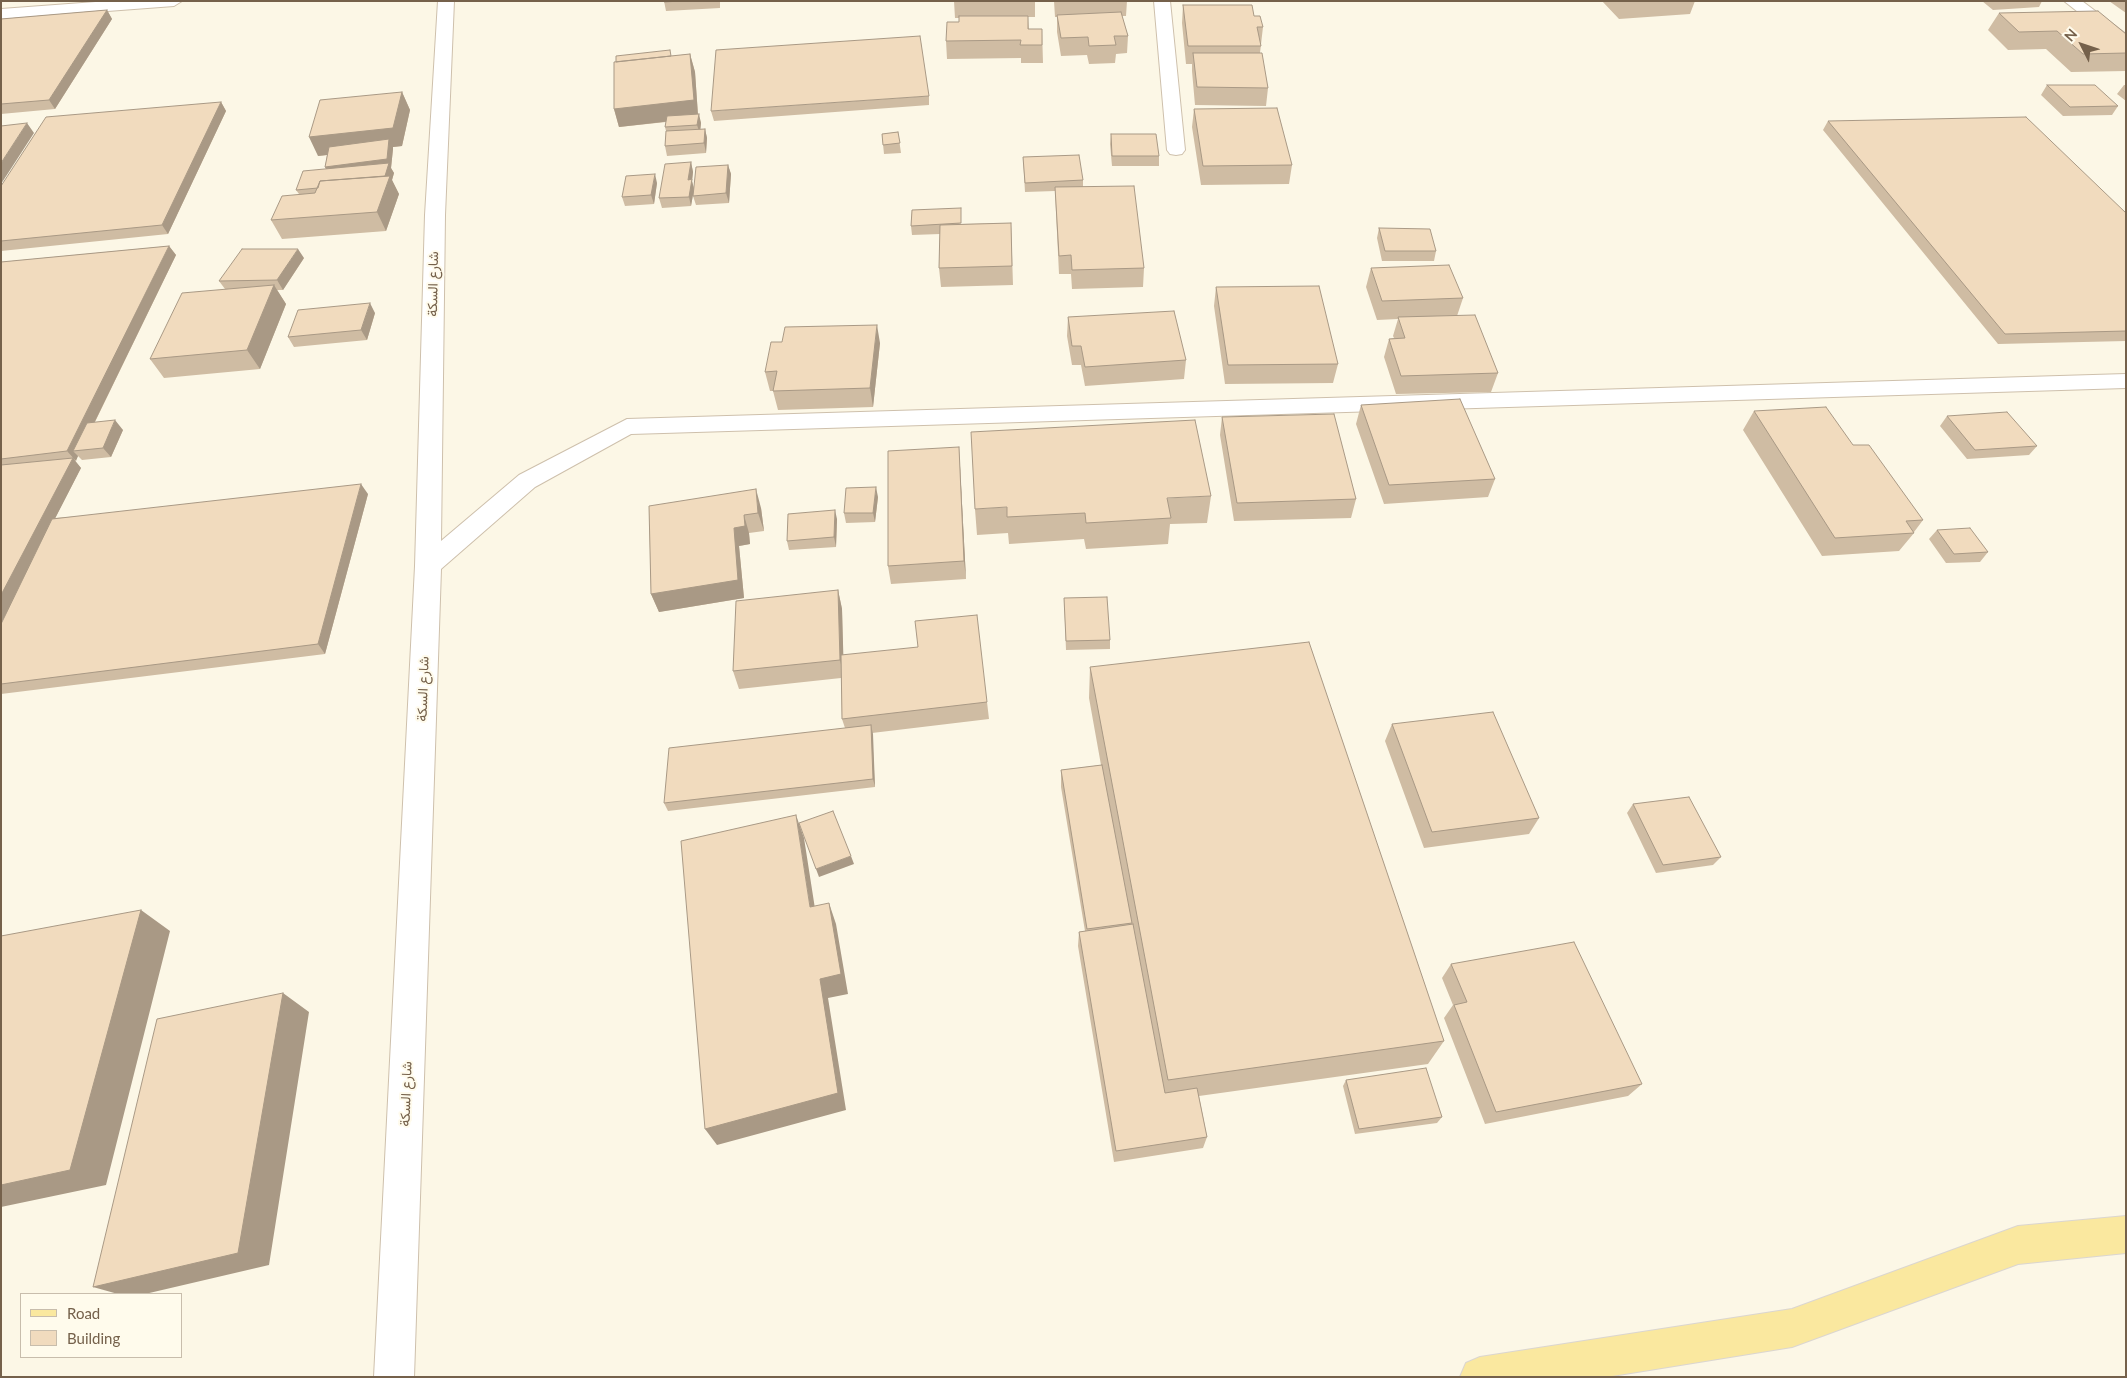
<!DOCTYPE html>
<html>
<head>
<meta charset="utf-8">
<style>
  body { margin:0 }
  #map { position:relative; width:2127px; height:1378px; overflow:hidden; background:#fcf7e6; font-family:Lato,sans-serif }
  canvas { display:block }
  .frame { position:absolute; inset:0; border:2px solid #75614b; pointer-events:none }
  .legend { position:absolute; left:20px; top:1293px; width:162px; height:65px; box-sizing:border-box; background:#fffbec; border:1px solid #c8bdac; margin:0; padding:6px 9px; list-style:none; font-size:15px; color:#75614b }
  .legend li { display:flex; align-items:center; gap:10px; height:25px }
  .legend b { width:25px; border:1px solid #c8bdac }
  .north { position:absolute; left:2057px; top:20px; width:50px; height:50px; -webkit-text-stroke:4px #fffbec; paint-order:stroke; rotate:311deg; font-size:14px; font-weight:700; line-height:20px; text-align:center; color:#75614b }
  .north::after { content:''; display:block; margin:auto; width:18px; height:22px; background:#75614b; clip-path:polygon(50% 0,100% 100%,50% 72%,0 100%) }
</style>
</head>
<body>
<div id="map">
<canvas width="2127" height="1378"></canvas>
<div class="frame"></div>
<ul class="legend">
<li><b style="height:6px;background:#fae89f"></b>Road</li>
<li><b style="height:14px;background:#f1dbbe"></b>Building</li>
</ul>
<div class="north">N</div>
</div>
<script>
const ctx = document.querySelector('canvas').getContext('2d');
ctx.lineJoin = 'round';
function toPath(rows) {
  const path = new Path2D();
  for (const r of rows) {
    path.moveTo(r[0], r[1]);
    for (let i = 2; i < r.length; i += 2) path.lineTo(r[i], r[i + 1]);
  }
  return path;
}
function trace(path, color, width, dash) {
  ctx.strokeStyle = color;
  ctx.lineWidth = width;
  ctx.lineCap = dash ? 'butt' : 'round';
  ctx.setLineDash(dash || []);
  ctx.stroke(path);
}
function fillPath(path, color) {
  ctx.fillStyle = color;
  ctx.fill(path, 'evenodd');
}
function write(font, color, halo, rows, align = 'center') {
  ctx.font = font + ' Lato,Vazirmatn,sans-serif';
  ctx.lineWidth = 4;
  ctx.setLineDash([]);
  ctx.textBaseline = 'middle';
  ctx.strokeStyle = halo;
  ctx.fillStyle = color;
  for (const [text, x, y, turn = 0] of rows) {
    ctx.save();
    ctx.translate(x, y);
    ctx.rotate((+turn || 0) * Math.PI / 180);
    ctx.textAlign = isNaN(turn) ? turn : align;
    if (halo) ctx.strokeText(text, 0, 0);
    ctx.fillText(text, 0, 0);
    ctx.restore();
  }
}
const minor = toPath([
  [109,1,182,1,174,6,1,19,1,9,109,1],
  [438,1,454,1,445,215,441,541,519,475,627,419,2126,374,2126,388,631,434,535,487,441,569,414,1377,374,1377,415,566,425,215,438,1],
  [1154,1,1170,1,1185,150,1182,154,1176,155,1170,154,1167,150,1154,1],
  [2064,1,2082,1,2126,34,2126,47,2120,45,2064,1]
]);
const major = toPath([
  [2126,1216,2126,1253,2018,1264,1792,1347,1606,1377,1460,1377,1466,1363,1480,1357,1792,1309,2018,1226,2126,1216]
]);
trace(minor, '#cec0ac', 2);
trace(major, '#dbd6d0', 2);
fillPath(minor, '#fff');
fillPath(major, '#fae89f');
fillPath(toPath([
  [664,1,720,1,720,8,666,11],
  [954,1,1035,1,1035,17,1028,17,1029,29,1042,29,1043,63,1021,63,1021,58,947,59,946,41,959,22,959,18,955,18],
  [1054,1,1127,1,1126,16,1122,16,1128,36,1127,53,1116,54,1115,63,1089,64,1087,55,1061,56,1057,32,1057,17,1055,17],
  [1602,1,1695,1,1690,14,1619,19],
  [1982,1,2042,1,2039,7,1993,10],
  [2109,1,2126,1,2126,13],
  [1183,5,1254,16,1263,27,1260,53,1268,88,1266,106,1195,105,1192,71,1192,64,1186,64,1182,23],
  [107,10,112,19,55,109,1,114,1,19],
  [1999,13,2126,34,2126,71,2071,72,2046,49,2008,50,1988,30],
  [690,54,695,72,698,114,701,123,700,129,705,129,707,138,706,153,667,156,665,146,666,131,665,127,666,122,619,127,614,109,672,56],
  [2047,85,2118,106,2112,115,2063,116,2041,95],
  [2124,85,2126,85,2126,101,2117,94],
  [402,92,410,110,402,146,393,147,393,149,391,168,394,173,392,180,399,194,386,231,282,239,271,220,299,194,296,190,326,169,325,167,327,155,318,156],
  [929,96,929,105,714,121,711,111],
  [221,102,226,111,168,234,1,251,1,186],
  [1194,109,1292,165,1289,184,1201,185,1192,127],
  [1828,121,2126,213,2126,341,1998,344,1823,130],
  [898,132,901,153,884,154,882,134],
  [1111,134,1159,156,1159,166,1112,166,1110,144],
  [1023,157,1083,180,1083,187,1144,268,1143,287,1072,289,1071,274,1059,274,1055,191,1025,192],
  [691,162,693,172,692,181,694,189,728,165,731,174,729,203,696,205,693,196,694,189,691,206,662,208,659,198],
  [657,183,654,204,625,206,622,197],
  [912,210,962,224,1011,223,1013,285,941,287,939,268,940,234,912,235,911,226],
  [1379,228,1436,251,1434,261,1382,261,1377,238],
  [169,246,176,255,95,422,123,430,111,457,82,460,78,456,75,461,81,468,55,518,368,494,325,654,1,694,1,262],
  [304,258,283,290,277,290,286,304,260,369,164,378,150,359,225,289,219,281],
  [1371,268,1463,298,1457,316,1498,373,1491,392,1396,394,1384,357,1389,339,1394,338,1393,336,1398,319,1377,320,1366,287],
  [1216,287,1338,364,1333,383,1225,384,1214,306],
  [375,313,367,340,294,347,288,337],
  [1068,317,1186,360,1184,379,1085,386,1081,365,1072,365,1067,336],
  [782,342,880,343,873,407,778,410,773,391,770,391,765,372],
  [1361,405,1495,479,1488,497,1384,504,1356,424],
  [1754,411,1853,445,1923,520,1914,532,1914,533,1899,551,1822,556,1743,430],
  [1947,416,2037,446,2029,455,1967,459,1940,426],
  [1222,417,1356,499,1351,518,1234,521,1220,435],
  [959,447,960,466,966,579,891,584,888,566],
  [1211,496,1207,523,1170,524,1168,544,1086,549,1084,539,1009,544,1008,533,977,535,975,509],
  [878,497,875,522,846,523,844,513],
  [649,506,761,508,764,531,749,533,750,544,739,546,744,598,659,612,651,594],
  [837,519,836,547,789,550,787,541],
  [1937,530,1988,552,1980,562,1946,563,1929,539],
  [838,590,842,609,843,655,987,702,989,719,872,733,875,787,668,811,664,803,845,728,842,719,841,678,739,689,733,671],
  [1064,598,1110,640,1110,649,1066,650],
  [1090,667,1444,1041,1428,1064,1199,1096,1207,1137,1203,1148,1114,1162,1078,946,1079,932,1085,931,1061,787,1061,770,1101,765,1089,698],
  [1392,724,1539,818,1529,834,1424,848,1385,741],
  [1633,804,1721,857,1713,865,1656,873,1627,813],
  [1451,964,1642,1084,1628,1096,1485,1124,1444,1018,1453,1005,1442,978],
  [1346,1080,1442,1117,1437,1123,1355,1134,1343,1086]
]), '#cfbca3');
fillPath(toPath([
  [107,10,112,19,55,109,49,100],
  [690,54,695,72,698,116,699,114,701,123,700,134,697,125,698,118,619,127,614,109],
  [402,92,410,110,402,146,393,147,393,149,391,168,394,173,392,180,399,194,386,231,377,212,330,177,325,167,388,148,318,156,309,137],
  [221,102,226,111,168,234,162,225],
  [27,123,34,133,1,184,1,163],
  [705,129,707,138,706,153,704,143],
  [691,162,693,172,692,181,694,189,691,206,689,197,688,180],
  [728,165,731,174,729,203,726,193],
  [655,174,657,183,654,204,651,195],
  [169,246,176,255,81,450,73,451,78,456,76,461,67,451],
  [298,249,304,258,283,290,277,280],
  [274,285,286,304,260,369,247,350],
  [370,303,375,313,367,340,361,330],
  [877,325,880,343,873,407,870,388],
  [115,420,123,430,111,457,103,448],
  [959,447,960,466,966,579,964,561],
  [73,458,81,468,1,624,1,595],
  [361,484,368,494,325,654,318,644],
  [876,487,878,497,875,522,873,513],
  [756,489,761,508,764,531,758,513],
  [835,510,837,519,836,547,834,537],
  [744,515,749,533,750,544,739,546,744,598,659,612,651,594,734,528],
  [838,590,842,609,844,678,840,660],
  [871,725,873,734,875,787,873,779],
  [796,815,804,838,818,928,810,907],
  [851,856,854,864,819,877,816,869],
  [829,903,836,924,848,994,828,998,846,1110,717,1145,705,1129,820,979],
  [141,910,170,931,106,1185,1,1207,1,1185],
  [283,993,309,1012,269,1265,145,1294,118,1294,93,1287]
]), '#a99985');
const building = toPath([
  [664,1,680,1,664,2,664,1],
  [1183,5,1252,5,1254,16,1260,16,1263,27,1257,27,1261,46,1188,46,1183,5],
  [107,10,49,100,1,104,1,19,107,10],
  [2098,11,2126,34,2126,53,2083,54,2057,31,2019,32,1999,13,2098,11],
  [1121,12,1128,36,1114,36,1116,45,1089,46,1088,37,1061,38,1057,15,1121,12],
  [959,16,1028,16,1028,29,1042,29,1042,45,1020,45,1021,40,946,41,947,22,959,22,959,16],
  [920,36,929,96,711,111,716,50,920,36],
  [670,50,671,56,616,62,616,56,670,50],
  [1193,53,1262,53,1268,88,1197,87,1193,53],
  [690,54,694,100,614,109,614,62,690,54],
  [2047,85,2095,85,2118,106,2070,107,2047,85],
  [402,92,393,128,309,137,320,100,402,92],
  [221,102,162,225,1,241,1,186,46,117,221,102],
  [1277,108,1292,165,1203,166,1194,109,1277,108],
  [699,114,697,125,665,127,667,116,699,114],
  [2026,117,2126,213,2126,331,2005,334,1828,121,2026,117],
  [27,123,1,163,1,126,27,123],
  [705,129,704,143,665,146,666,131,705,129],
  [898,132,900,143,883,145,882,134,898,132],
  [1111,134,1156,134,1159,156,1112,156,1111,134],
  [389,139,387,159,325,167,329,147,389,139],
  [1079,155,1083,180,1025,183,1023,157,1079,155],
  [691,162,688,180,692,179,689,197,659,198,665,164,691,162],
  [389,163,385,176,320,181,318,188,296,190,303,171,389,163],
  [728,165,726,193,693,196,696,167,728,165],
  [655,174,651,195,622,197,626,176,655,174],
  [390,176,377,212,271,220,282,196,315,193,320,181,390,176],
  [1134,186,1144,268,1072,270,1071,255,1059,256,1055,187,1134,186],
  [961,208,961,223,911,226,912,210,961,208],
  [1011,223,1012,266,939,268,940,225,1011,223],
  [1379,228,1430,229,1436,251,1385,251,1379,228],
  [169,246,67,451,1,459,1,262,169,246],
  [242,249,298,249,277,280,219,281,242,249],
  [1449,265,1463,298,1382,301,1371,268,1449,265],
  [274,285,247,350,150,359,182,293,274,285],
  [1319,286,1338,364,1228,365,1216,287,1319,286],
  [370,303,361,330,288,337,298,310,370,303],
  [1174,311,1186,360,1085,367,1081,346,1072,346,1068,317,1174,311],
  [1475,315,1498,373,1401,376,1389,339,1405,338,1398,317,1475,315],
  [877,325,870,388,773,391,777,371,765,372,771,342,782,342,785,327,877,325],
  [1460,399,1495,479,1389,485,1361,405,1460,399],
  [1826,407,1853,445,1869,445,1923,520,1906,521,1914,533,1835,538,1754,411,1826,407],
  [2007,412,2037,446,1975,450,1947,416,2007,412],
  [1334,414,1356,499,1237,503,1222,417,1334,414],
  [115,420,103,448,73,451,87,423,115,420],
  [1195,420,1211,496,1167,498,1171,518,1086,523,1085,513,1007,517,1007,507,975,509,971,432,1195,420],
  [959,447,964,561,888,566,888,451,959,447],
  [73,458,1,595,1,465,73,458],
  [361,484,318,644,1,684,1,624,52,519,361,484],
  [876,487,873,513,844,513,846,488,876,487],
  [756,489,758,513,744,515,745,526,734,528,738,580,651,594,649,506,756,489],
  [835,510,834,537,787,541,788,514,835,510],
  [1970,528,1988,552,1954,554,1937,530,1970,528],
  [838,590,840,660,733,671,736,601,838,590],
  [1107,597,1110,640,1066,641,1064,598,1107,597],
  [977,615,987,702,842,719,841,655,918,647,915,621,977,615],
  [1309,642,1444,1041,1168,1080,1090,667,1309,642],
  [1493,712,1539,818,1432,832,1392,724,1493,712],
  [871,725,873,779,664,803,669,748,871,725],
  [1102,765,1132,923,1087,929,1061,770,1102,765],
  [1689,797,1721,857,1663,865,1633,804,1689,797],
  [833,811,851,856,816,869,799,823,833,811],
  [796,815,810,907,829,903,841,974,820,979,838,1093,705,1129,681,841,796,815],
  [141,910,70,1170,1,1185,1,936,141,910],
  [1133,924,1165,1093,1197,1088,1207,1137,1116,1151,1079,932,1133,924],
  [1574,942,1642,1084,1496,1112,1454,1005,1467,1002,1451,964,1574,942],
  [283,993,238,1253,93,1287,157,1019,283,993],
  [1426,1068,1442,1117,1359,1129,1346,1080,1426,1068]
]);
fillPath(building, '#f1dbbe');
trace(building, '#a99985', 1);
write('14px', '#75614b', '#fffbec', [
  ["شارع السكة",433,284,-89],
  ["شارع السكة",423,689,-88],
  ["شارع السكة",406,1094,-88]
]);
</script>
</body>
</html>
